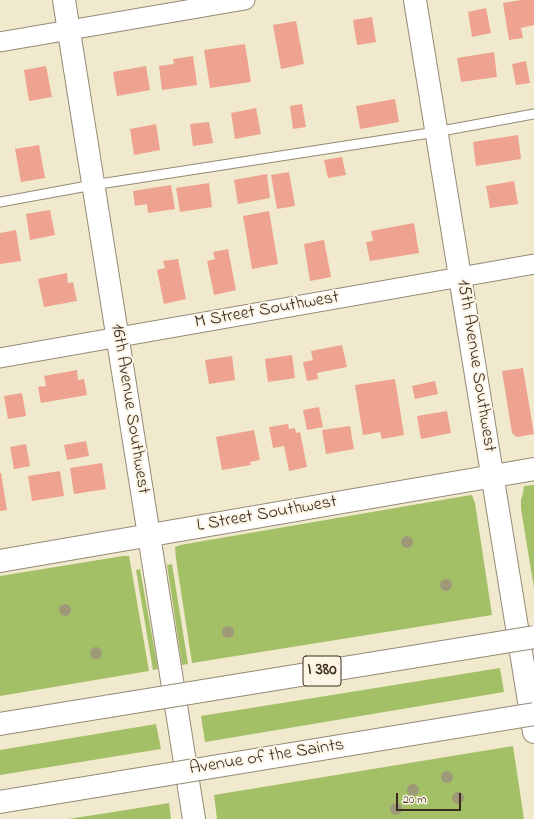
<!DOCTYPE html>
<html>
<head>
<meta charset="utf-8">
<style>
  body { margin:0 }
  #map { position:relative; width:534px; height:819px; overflow:hidden; background:#f0e9cd; font-family:"Indie Flower",sans-serif }
  canvas { display:block }
  .scale { position:absolute; left:396px; top:793px; width:65px; height:18px; box-sizing:border-box; border:2px solid #3b2a1e; border-top:0; padding-left:5px; font-size:12px; line-height:14px; white-space:nowrap; color:#3b2a1e; -webkit-text-stroke:3px #fcf5e5; paint-order:stroke }
</style>
</head>
<body>
<div id="map">
<canvas width="534" height="819"></canvas>
<div class="scale">20 m</div>
</div>
<script>
const ctx = document.querySelector('canvas').getContext('2d');
ctx.lineJoin = 'round';
function fillPath(path, color) {
  ctx.fillStyle = color;
  ctx.fill(path, 'evenodd');
}
function toPath(rows) {
  const path = new Path2D();
  for (const r of rows) {
    path.moveTo(r[0], r[1]);
    for (let i = 2; i < r.length; i += 2) path.lineTo(r[i], r[i + 1]);
  }
  return path;
}
function trace(path, color, width, dash) {
  ctx.strokeStyle = color;
  ctx.lineWidth = width;
  ctx.lineCap = dash ? 'butt' : 'round';
  ctx.setLineDash(dash || []);
  ctx.stroke(path);
}
function write(font, color, halo, rows, align = 'center') {
  ctx.font = font + ' "Indie Flower",sans-serif';
  ctx.lineWidth = 4;
  ctx.setLineDash([]);
  ctx.textBaseline = 'middle';
  ctx.strokeStyle = halo;
  ctx.fillStyle = color;
  for (const [text, x, y, turn = 0] of rows) {
    ctx.save();
    ctx.translate(x, y);
    ctx.rotate((+turn || 0) * Math.PI / 180);
    ctx.textAlign = isNaN(turn) ? turn : align;
    if (halo) ctx.strokeText(text, 0, 0);
    ctx.fillText(text, 0, 0);
    ctx.restore();
  }
}
fillPath(toPath([
  [534,485,534,588,521,509,521,500,523,493,524,486],
  [472,495,475,503,492,615,192,663,176,559,175,547,180,545,465,496],
  [123,556,129,556,131,567,149,671,0,696,0,576],
  [172,564,188,664,182,665,167,565],
  [140,569,158,669,153,670,136,570],
  [500,668,504,692,205,742,201,716],
  [156,724,161,749,0,775,0,750],
  [513,746,524,819,217,819,214,795],
  [169,803,171,819,68,819,126,810]
]), '#a4c067');
fillPath(toPath([
  [521,0,534,0,534,25,521,28,523,38,509,40,503,3],
  [486,8,491,33,472,37,468,12],
  [372,17,376,42,357,45,353,20],
  [296,21,304,64,281,69,273,25],
  [245,44,251,82,210,88,204,50],
  [494,52,497,77,461,82,457,58],
  [193,56,197,85,162,90,159,66,174,64,173,59],
  [526,61,530,83,516,85,512,64],
  [46,66,52,97,29,101,24,70],
  [146,66,150,90,117,96,113,72],
  [395,99,399,122,360,129,356,106],
  [302,104,306,127,293,129,290,106],
  [256,108,261,134,235,139,231,113],
  [209,122,213,143,193,146,190,124],
  [156,124,160,150,134,155,130,129],
  [518,135,521,159,476,166,473,142],
  [39,145,45,178,21,182,15,149],
  [342,157,346,175,328,178,324,160],
  [289,172,295,206,277,209,271,175],
  [267,174,270,198,238,204,234,180],
  [514,181,518,204,490,208,486,186],
  [209,183,212,207,180,212,176,188],
  [171,185,175,209,148,213,147,204,135,206,133,191],
  [50,210,55,235,30,240,26,214],
  [269,211,278,264,252,269,243,216],
  [414,223,419,253,370,261,366,242,373,241,371,231],
  [16,230,21,261,0,264,0,233],
  [324,240,331,277,310,281,304,244],
  [228,249,236,290,214,295,207,261,215,259,213,252],
  [178,259,186,299,164,304,157,270,165,268,163,261],
  [67,273,68,283,73,282,77,301,44,307,38,279],
  [342,345,347,367,317,373,318,379,307,381,303,362,313,360,311,351],
  [292,355,295,378,268,382,265,359],
  [232,356,235,380,209,384,205,360],
  [523,368,534,434,517,437,512,433,502,371],
  [77,370,78,380,84,379,87,395,41,403,38,387,46,386,44,376],
  [395,379,404,435,382,439,380,432,363,435,355,385],
  [435,381,438,394,415,399,412,386],
  [22,393,26,416,8,419,4,396],
  [319,407,323,427,307,430,303,410],
  [447,411,451,433,421,439,417,416],
  [288,424,289,429,295,428,296,433,300,432,307,467,289,471,284,446,273,448,269,427],
  [350,426,354,449,326,454,322,430],
  [254,430,260,460,250,462,251,465,222,470,216,437],
  [86,441,89,456,67,460,64,445],
  [26,444,30,466,14,469,10,447],
  [102,463,106,489,74,494,70,468],
  [60,471,64,496,32,501,28,476],
  [0,473,1,473,7,510,0,511]
]), '#eda38f');
const lane = toPath([
  [0,202,93,185,436,132,534,114]
]);
const street = toPath([
  [0,42,245,0],
  [0,358,534,264]
]);
const secondary = toPath([
  [64,0,194,819],
  [415,0,534,732],
  [0,561,534,469]
]);
const highway = toPath([
  [0,724,110,706],
  [0,802,121,782]
]);
trace(lane, '#968a76', 11);
trace(street, '#968a76', 21);
trace(secondary, '#968a76', 24);
trace(highway, '#968a76', 24);
trace(lane, '#fff', 9);
trace(street, '#fff', 19);
trace(secondary, '#fff', 22);
trace(highway, '#fff', 22);
const highwayBridge = toPath([
  [110,706,534,637],
  [121,782,534,714]
]);
trace(highwayBridge, '#968a76', 24, []);
trace(highwayBridge, '#fff', 22);
ctx.fillStyle = '#9e9979';
for (const [x, y] of [
  [407,542],
  [446,585],
  [65,610],
  [228,632],
  [96,653],
  [447,777],
  [413,790],
  [458,798],
  [396,809]
]) {
  ctx.beginPath();
  ctx.arc(x, y, 6, 0, 2 * Math.PI);
  ctx.fill();
}
for (const [x, y, w] of [
  [322,671,38]
]) {
  const box = new Path2D();
  box.roundRect(x - w / 2, y - 15, w, 30, 3);
  ctx.fillStyle = '#fcf5e5';
  ctx.fill(box);
  trace(box, '#3b2a1e', 1);
}
write('bold 17px', '#3b2a1e', null, [
  ["I 380",322,671]
]);
write('18px', '#3b2a1e', '#fcf5e5', [
  ["M Street Southwest",267,311,-10],
  ["15th Avenue Southwest",475,366,81],
  ["16th Avenue Southwest",129,409,81],
  ["L Street Southwest",267,515,-10],
  ["Avenue of the Saints",267,758,-9]
]);
</script>
</body>
</html>
